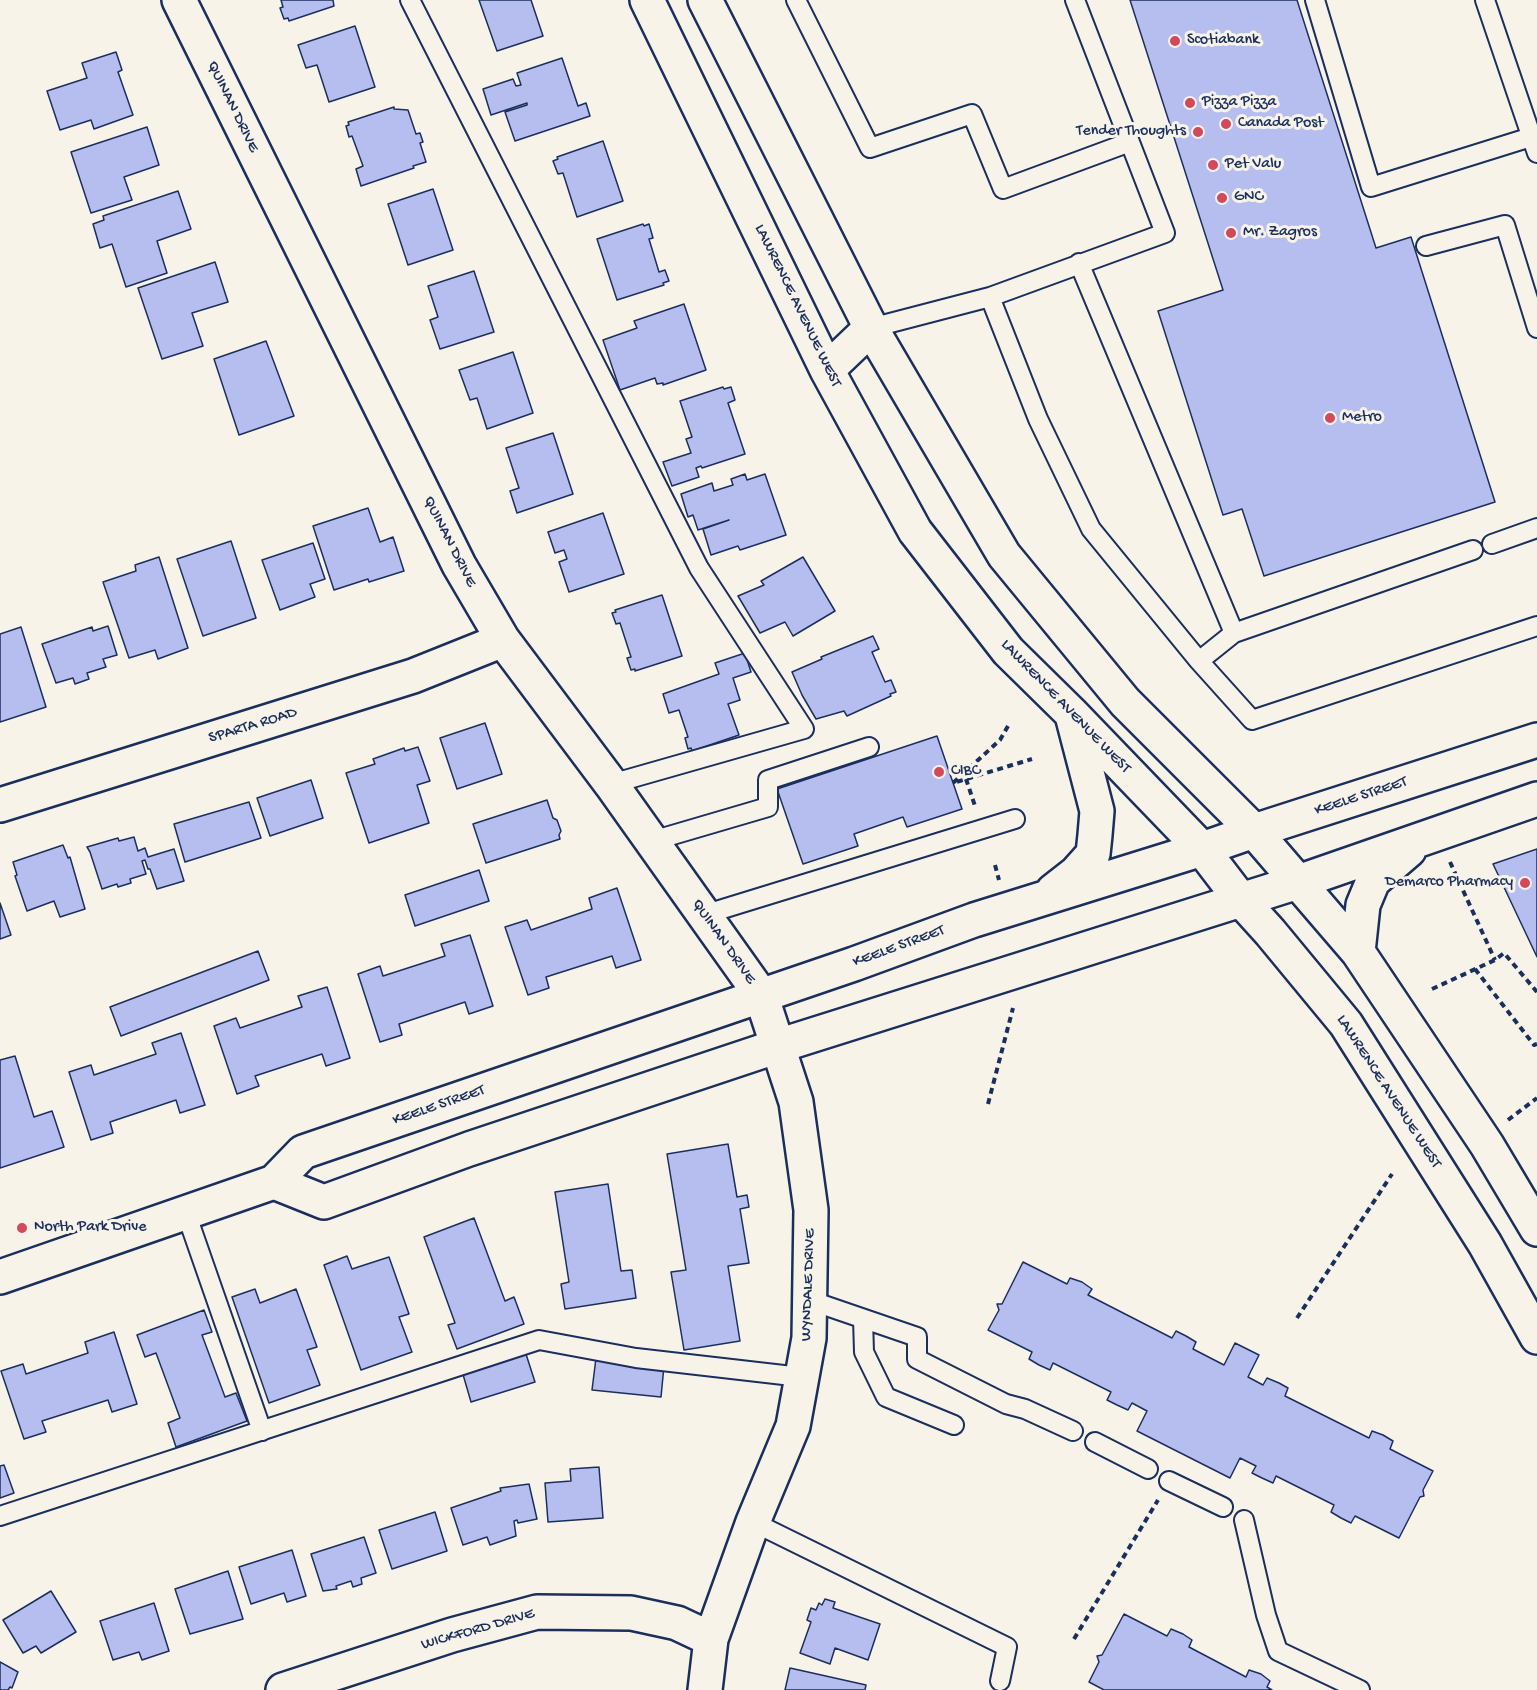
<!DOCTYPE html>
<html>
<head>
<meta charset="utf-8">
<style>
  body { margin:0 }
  canvas { display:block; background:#f7f3e8 }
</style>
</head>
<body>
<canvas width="1537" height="1690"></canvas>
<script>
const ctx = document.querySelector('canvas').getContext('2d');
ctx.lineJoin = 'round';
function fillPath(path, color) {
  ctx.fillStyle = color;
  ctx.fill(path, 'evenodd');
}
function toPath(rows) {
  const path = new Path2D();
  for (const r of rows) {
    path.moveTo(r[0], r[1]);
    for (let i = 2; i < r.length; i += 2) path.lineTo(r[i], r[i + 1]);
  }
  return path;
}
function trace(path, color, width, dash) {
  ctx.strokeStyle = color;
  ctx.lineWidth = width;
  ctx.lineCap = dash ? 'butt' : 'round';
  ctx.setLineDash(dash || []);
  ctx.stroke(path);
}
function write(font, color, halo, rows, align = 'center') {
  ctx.font = font + ' "Gochi Hand",sans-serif';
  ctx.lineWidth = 6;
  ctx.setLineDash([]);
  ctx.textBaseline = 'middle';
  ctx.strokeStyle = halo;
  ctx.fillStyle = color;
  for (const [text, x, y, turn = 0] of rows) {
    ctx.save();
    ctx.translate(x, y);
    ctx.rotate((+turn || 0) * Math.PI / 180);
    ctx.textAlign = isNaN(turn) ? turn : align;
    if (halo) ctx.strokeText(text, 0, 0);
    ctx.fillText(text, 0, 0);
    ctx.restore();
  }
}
const building = toPath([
  [281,0,333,0,334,6,289,21,288,18,284,19,280,8,283,7,281,0],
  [479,0,531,0,543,36,497,51,479,0],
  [1130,0,1297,0,1376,248,1411,237,1495,502,1264,576,1242,509,1223,515,1158,311,1223,290,1130,0],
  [355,26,375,87,329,102,317,65,306,68,298,45,355,26],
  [116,52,122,70,118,72,133,115,94,129,91,120,60,130,47,91,87,78,82,63,116,52],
  [562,58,578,106,586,103,590,116,515,141,505,112,527,105,527,103,491,115,483,89,513,79,516,86,521,85,517,73,562,58],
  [394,107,394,109,408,110,416,134,420,133,423,142,420,143,426,162,413,166,414,168,361,186,356,169,363,166,352,136,349,137,346,126,349,125,348,122,394,107],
  [147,127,159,165,124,177,132,200,91,213,71,152,147,127],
  [603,141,623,201,577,217,563,173,558,174,553,161,558,159,557,157,603,141],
  [433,189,453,250,408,265,388,204,433,189],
  [178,191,191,229,157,241,167,273,126,287,112,244,100,248,93,224,104,220,103,216,178,191],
  [643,224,644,226,649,224,653,238,649,239,659,272,665,270,669,281,663,283,664,285,617,300,597,239,643,224],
  [215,262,228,302,192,313,203,346,162,359,138,288,215,262],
  [474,271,494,332,440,349,430,320,438,317,428,286,474,271],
  [684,304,706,370,663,385,663,383,657,384,655,378,620,390,603,340,637,328,634,321,684,304],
  [266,341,294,416,239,435,214,359,266,341],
  [513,352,533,413,487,429,477,398,470,400,459,370,513,352],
  [723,387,724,389,731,387,735,400,728,403,745,454,702,468,701,466,696,468,699,477,672,486,663,462,691,453,686,439,692,437,680,401,723,387],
  [553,433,573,494,517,513,510,491,519,488,506,448,553,433],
  [745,474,747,480,765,474,786,535,740,550,738,546,711,555,703,529,729,520,698,530,693,515,688,517,681,494,712,483,714,491,733,485,731,479,745,474],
  [368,508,380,542,393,537,404,571,369,582,368,579,334,590,313,526,368,508],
  [603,513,624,574,569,592,559,562,567,559,564,550,555,553,548,532,603,513],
  [231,541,256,618,203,636,177,559,231,541],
  [313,543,325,579,310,584,315,597,280,610,262,560,313,543],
  [159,557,188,648,158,659,155,650,129,658,103,582,136,571,135,565,159,557],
  [803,557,835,611,793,636,785,622,760,633,738,596,764,585,761,581,803,557],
  [662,595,682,656,635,671,635,669,631,670,627,658,631,657,620,623,616,624,612,613,616,612,615,610,662,595],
  [108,626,117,655,103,659,106,667,87,673,89,679,75,684,73,678,56,683,42,644,92,627,93,631,108,626],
  [21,627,46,707,0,722,0,634,21,627],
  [873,636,879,649,872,652,885,682,891,680,896,692,890,694,891,696,847,716,844,711,816,719,802,695,792,672,822,659,821,657,873,636],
  [745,653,751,672,733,678,740,700,728,704,739,735,692,751,691,748,688,749,685,738,688,737,679,710,669,713,663,694,719,674,715,663,745,653],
  [485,723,502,774,457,789,440,738,485,723],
  [937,736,962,809,907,827,903,817,854,834,858,846,803,864,777,789,937,736],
  [418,747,430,781,417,785,429,823,369,843,346,773,375,764,373,759,404,748,405,751,418,747],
  [311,780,323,818,270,836,257,798,311,780],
  [547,800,553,818,557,820,561,831,559,835,560,839,486,863,473,824,547,800],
  [249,802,261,838,185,862,174,824,249,802],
  [134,837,138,851,145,848,148,857,174,849,184,881,157,889,150,869,148,869,145,860,142,861,146,874,130,879,131,883,118,887,117,884,102,889,90,852,87,847,118,838,119,841,134,837],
  [63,845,68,858,70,857,85,909,60,917,54,901,27,911,15,876,17,875,13,862,63,845],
  [1537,849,1537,957,1493,864,1537,849],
  [479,870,489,901,415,926,405,895,479,870],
  [617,888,641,960,616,968,612,956,546,977,549,988,528,995,505,927,527,920,531,930,592,909,589,898,617,888],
  [0,903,11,935,0,939,0,903],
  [470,935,493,1006,469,1014,465,1002,399,1024,402,1035,380,1042,358,974,380,966,383,976,445,956,441,944,470,935],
  [258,951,269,980,121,1036,110,1007,258,951],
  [327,987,350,1058,326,1066,322,1054,255,1076,259,1086,237,1094,214,1026,236,1018,240,1028,302,1007,298,996,327,987],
  [181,1033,205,1105,180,1113,176,1100,110,1122,113,1133,91,1140,69,1072,91,1065,94,1075,156,1054,152,1043,181,1033],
  [15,1056,34,1117,52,1111,64,1147,0,1168,0,1060,15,1056],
  [728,1144,737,1197,747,1195,749,1207,740,1209,749,1263,728,1266,740,1341,684,1350,671,1272,686,1270,667,1154,728,1144],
  [608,1184,621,1271,632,1270,636,1298,565,1309,561,1284,569,1282,555,1192,608,1184],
  [474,1218,505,1301,514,1297,524,1324,457,1349,448,1325,455,1323,424,1237,474,1218],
  [347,1256,352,1269,389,1257,409,1314,399,1317,412,1352,361,1370,324,1265,347,1256],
  [1023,1262,1067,1284,1070,1278,1082,1282,1092,1289,1088,1295,1172,1338,1176,1331,1186,1336,1196,1342,1193,1349,1224,1365,1235,1343,1259,1355,1248,1377,1263,1385,1267,1378,1279,1383,1288,1388,1285,1396,1369,1438,1372,1431,1383,1435,1393,1441,1390,1449,1433,1471,1423,1490,1424,1496,1420,1497,1399,1538,1355,1516,1351,1523,1341,1518,1331,1512,1334,1505,1276,1476,1273,1483,1262,1478,1252,1473,1256,1466,1240,1458,1230,1478,1137,1431,1147,1411,1132,1403,1128,1410,1117,1405,1107,1400,1111,1392,1053,1363,1050,1370,1039,1365,1029,1359,1032,1352,988,1330,999,1310,997,1304,1002,1304,1023,1262],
  [255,1289,260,1303,296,1289,317,1347,307,1350,320,1385,269,1403,232,1297,255,1289],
  [204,1310,212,1332,202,1335,225,1397,236,1393,247,1421,176,1447,168,1423,180,1418,156,1353,145,1357,137,1335,204,1310],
  [114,1332,137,1404,112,1412,108,1400,42,1421,46,1432,24,1439,1,1371,23,1364,26,1374,88,1353,85,1342,114,1332],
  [525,1351,535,1382,471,1402,462,1371,525,1351],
  [596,1358,664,1366,661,1397,592,1390,596,1358],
  [4,1465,14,1493,0,1498,0,1466,4,1465],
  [599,1467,603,1518,548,1522,545,1483,571,1481,570,1469,599,1467],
  [529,1484,537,1519,518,1523,517,1520,514,1521,516,1536,490,1545,487,1537,463,1545,451,1508,501,1491,500,1488,529,1484],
  [435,1512,447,1551,392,1569,379,1530,435,1512],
  [364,1537,376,1573,361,1578,362,1584,353,1587,351,1581,336,1586,337,1589,323,1591,311,1554,364,1537],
  [292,1550,306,1596,287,1602,284,1593,251,1604,239,1567,292,1550],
  [228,1571,243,1619,190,1634,175,1589,228,1571],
  [51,1591,76,1632,41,1653,36,1646,23,1653,3,1620,51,1591],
  [825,1599,835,1602,833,1608,880,1624,868,1660,835,1648,830,1664,800,1653,811,1622,807,1620,811,1608,816,1610,819,1603,822,1605,825,1599],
  [154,1603,169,1651,142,1660,139,1652,113,1660,100,1621,154,1603],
  [1124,1614,1167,1636,1171,1629,1183,1634,1192,1640,1189,1647,1246,1677,1249,1670,1261,1674,1270,1681,1267,1687,1272,1690,1104,1690,1089,1682,1099,1662,1097,1656,1102,1655,1124,1614],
  [0,1662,18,1672,12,1688,10,1687,8,1690,0,1690,0,1662],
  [790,1668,866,1685,865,1690,785,1690,790,1668]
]);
fillPath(building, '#b6beef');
trace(building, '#1b2f5e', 1.5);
const service = toPath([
  [410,0,699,568,804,729,611,784],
  [796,0,870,148,972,114,1003,189,1130,142],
  [1315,0,1371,187,1531,137],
  [1485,0,1537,153],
  [1426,246,1505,225,1537,328],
  [1079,263,1234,633],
  [990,297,1038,419,1091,529,1199,661,1252,720,1537,626],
  [871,328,990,297,1165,233,1075,0],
  [1492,544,1537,528],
  [1199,661,1234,633,1473,550],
  [652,841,768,807,768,780,869,747],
  [703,915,1015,819],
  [186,1213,262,1431],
  [809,1300,917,1337,917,1359,1006,1404,1025,1409,1073,1431],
  [863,1319,864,1352,886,1397,954,1425],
  [1095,1442,1148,1469],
  [1169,1481,1223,1507],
  [0,1516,539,1340,636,1358,801,1377],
  [1244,1520,1266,1615,1278,1651,1360,1690],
  [753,1522,1007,1647,1000,1681]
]);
const minor = toPath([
  [179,0,459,565,503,640,611,784,761,995,796,1102,811,1210,809,1338,793,1426,753,1522,711,1639,705,1690],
  [0,805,413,676,503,640],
  [283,1690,452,1635,537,1612,631,1613,677,1623,711,1639]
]);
const secondary = toPath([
  [647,0,827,370,915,531,1008,651,1071,713,1202,849,1241,900,1270,932,1346,1024,1485,1244,1537,1337],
  [705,0,871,328,1004,555,1125,702,1254,831,1358,952,1487,1145,1537,1229],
  [827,370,871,328],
  [1053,891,1076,873,1093,854,1095,835,1097,811,1072,715],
  [1358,952,1363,905,1373,881,1409,850],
  [274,1182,324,1202,469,1149,778,1046,1298,882,1537,799],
  [0,1277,274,1182,303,1152,854,964,974,920,1202,849,1254,831,1537,740]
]);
trace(service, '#1b2f5e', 22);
trace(minor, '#1b2f5e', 38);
trace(secondary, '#1b2f5e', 38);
trace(toPath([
  [1008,726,1000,740,953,783,1032,759],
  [966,779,975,806],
  [1450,862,1495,960],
  [995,865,999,880],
  [1475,969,1534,1045,1537,1044],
  [1432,989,1495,960,1504,953,1537,992],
  [988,1104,1013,1008],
  [1508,1120,1537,1098],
  [1297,1318,1392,1174],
  [1074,1639,1158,1500]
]), '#1b2f5e', 4, [6, 4.5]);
trace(service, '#f7f3e8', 18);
trace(minor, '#f7f3e8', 33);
trace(secondary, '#f7f3e8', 33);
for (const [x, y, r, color] of [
  [1175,41,6,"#d1495b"],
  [1190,103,6,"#d1495b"],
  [1226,124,6,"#d1495b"],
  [1198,132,6,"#d1495b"],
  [1213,165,6,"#d1495b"],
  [1222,198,6,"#d1495b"],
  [1231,233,6,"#d1495b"],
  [1330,418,6,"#d1495b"],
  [939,772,6,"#d1495b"],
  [1525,883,6,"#d1495b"],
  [22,1228,6,"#d1495b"]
]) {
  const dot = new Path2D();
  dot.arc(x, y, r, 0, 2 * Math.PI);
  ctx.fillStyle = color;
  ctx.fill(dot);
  trace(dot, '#f7f3e8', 2);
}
write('16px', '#1b2f5e', '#f7f3e8', [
  ["Scotiabank",1187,41],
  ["Pizza Pizza",1202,103],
  ["Canada Post",1238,124],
  ["Tender Thoughts",1186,132,"right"],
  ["Pet Valu",1225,165],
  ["GNC",1234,198],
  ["Mr. Zagros",1243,233],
  ["Metro",1342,418],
  ["CIBC",951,772],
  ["Demarco Pharmacy",1513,883,"right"],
  ["North Park Drive",34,1228]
], 'left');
write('16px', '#1b2f5e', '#f7f3e8', [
  ["QUINAN DRIVE",232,107,64],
  ["LAWRENCE AVENUE WEST",797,306,64],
  ["QUINAN DRIVE",449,542,63],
  ["LAWRENCE AVENUE WEST",1065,707,46],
  ["SPARTA ROAD",253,726,-17],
  ["KEELE STREET",1361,797,-18],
  ["QUINAN DRIVE",723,942,55],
  ["KEELE STREET",899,947,-20],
  ["LAWRENCE AVENUE WEST",1388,1092,57],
  ["KEELE STREET",439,1106,-19],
  ["WYNDALE DRIVE",809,1285,-88],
  ["WICKFORD DRIVE",478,1630,-16]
]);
</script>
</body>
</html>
